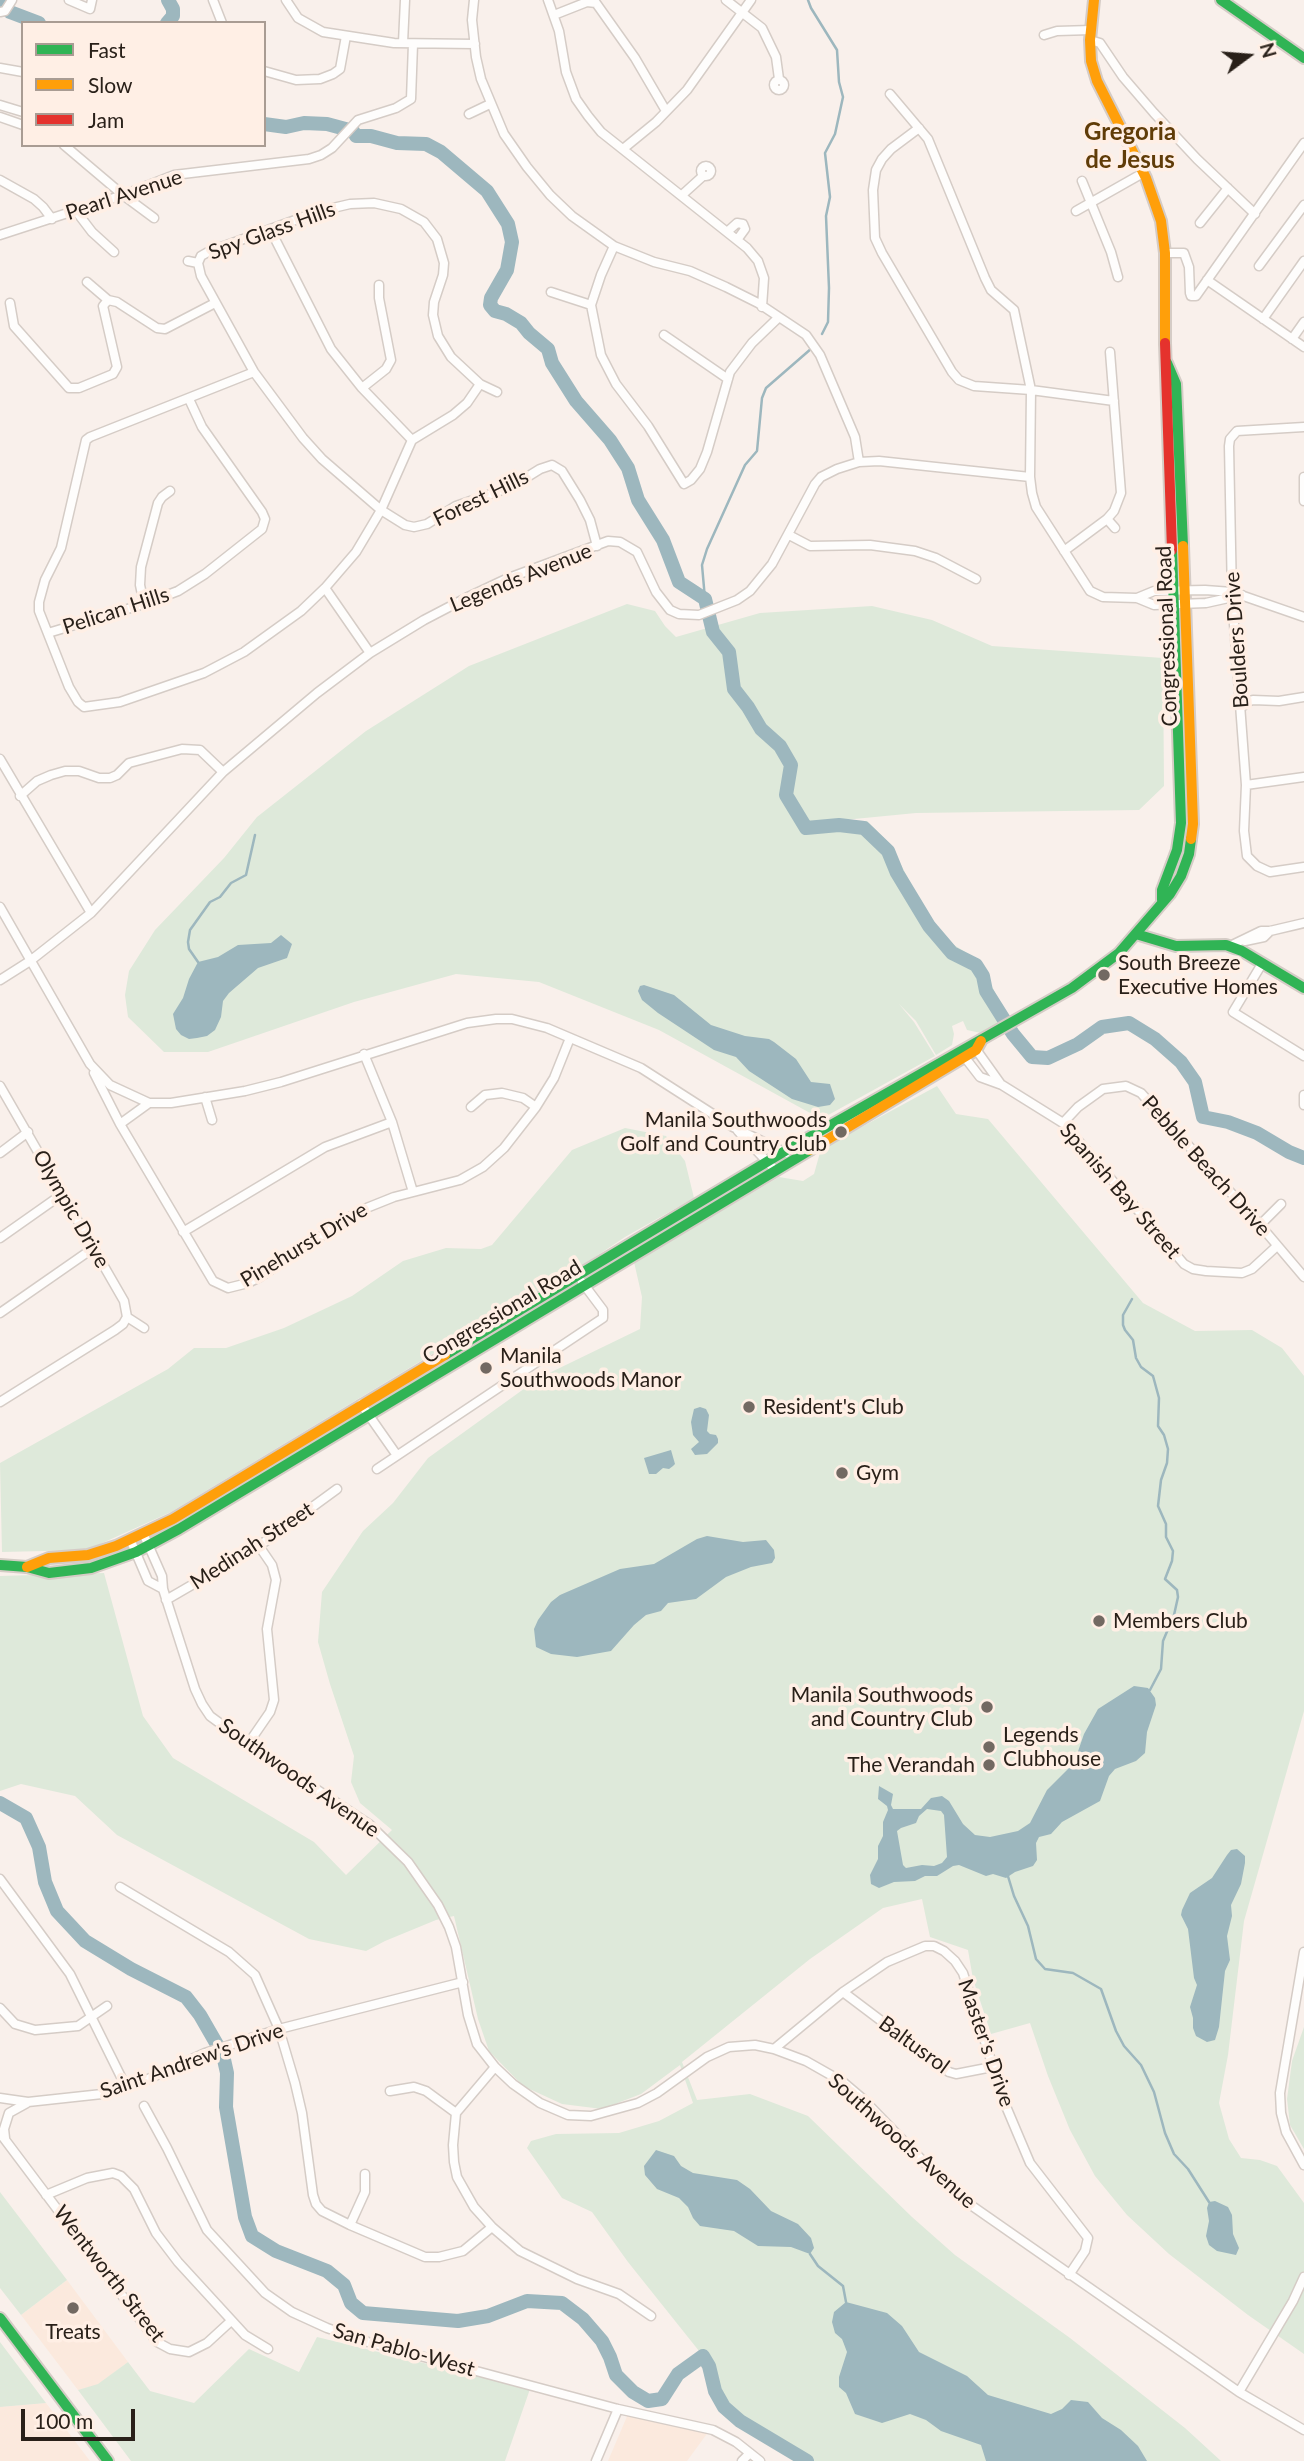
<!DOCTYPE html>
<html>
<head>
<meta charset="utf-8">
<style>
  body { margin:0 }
  #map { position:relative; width:1304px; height:2461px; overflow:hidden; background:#f9f0eb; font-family:Lato,sans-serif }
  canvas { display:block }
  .legend { position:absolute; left:21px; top:21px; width:245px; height:126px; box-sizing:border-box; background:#ffefe5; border:2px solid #a99c93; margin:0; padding:9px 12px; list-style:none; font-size:21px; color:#292019 }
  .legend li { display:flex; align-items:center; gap:14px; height:35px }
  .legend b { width:35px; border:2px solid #a99c93 }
  .north { position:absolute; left:1213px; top:21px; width:70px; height:70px; -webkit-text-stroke:5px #ffefe5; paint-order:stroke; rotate:74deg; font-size:19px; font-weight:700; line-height:28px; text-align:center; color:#292019 }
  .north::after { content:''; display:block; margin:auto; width:24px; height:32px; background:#292019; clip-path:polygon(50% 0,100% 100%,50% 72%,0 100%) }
  .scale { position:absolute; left:21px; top:2409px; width:114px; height:32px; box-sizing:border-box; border:4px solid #292019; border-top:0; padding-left:9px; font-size:21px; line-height:24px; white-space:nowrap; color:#292019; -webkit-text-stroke:5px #ffefe5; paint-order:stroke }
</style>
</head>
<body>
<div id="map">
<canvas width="1304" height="2461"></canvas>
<ul class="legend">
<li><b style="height:9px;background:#30b455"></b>Fast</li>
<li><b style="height:9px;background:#ff9f0a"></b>Slow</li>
<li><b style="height:9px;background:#e5322d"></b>Jam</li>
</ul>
<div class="north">N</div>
<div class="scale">100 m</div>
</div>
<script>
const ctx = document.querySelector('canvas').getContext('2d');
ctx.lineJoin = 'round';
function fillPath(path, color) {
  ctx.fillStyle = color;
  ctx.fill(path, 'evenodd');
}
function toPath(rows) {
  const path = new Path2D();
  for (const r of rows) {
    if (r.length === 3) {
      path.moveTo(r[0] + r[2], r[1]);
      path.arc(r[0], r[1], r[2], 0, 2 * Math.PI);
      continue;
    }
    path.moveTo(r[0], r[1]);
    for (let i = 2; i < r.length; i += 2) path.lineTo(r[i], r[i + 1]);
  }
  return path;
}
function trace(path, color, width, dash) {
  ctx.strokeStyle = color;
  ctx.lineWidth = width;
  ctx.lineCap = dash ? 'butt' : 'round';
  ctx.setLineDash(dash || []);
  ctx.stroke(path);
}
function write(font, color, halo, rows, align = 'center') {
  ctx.font = font + ' Lato,sans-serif';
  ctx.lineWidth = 7;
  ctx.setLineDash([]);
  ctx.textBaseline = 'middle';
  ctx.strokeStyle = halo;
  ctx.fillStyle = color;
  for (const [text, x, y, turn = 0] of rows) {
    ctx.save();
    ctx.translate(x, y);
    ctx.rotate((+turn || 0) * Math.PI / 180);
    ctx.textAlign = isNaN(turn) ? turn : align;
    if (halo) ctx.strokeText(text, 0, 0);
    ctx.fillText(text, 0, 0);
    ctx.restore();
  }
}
fillPath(toPath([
  [67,2280,128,2362,98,2385,78,2390,21,2315],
  [46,2403,90,2461,0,2461,0,2407],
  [628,2414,709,2431,687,2461,608,2461]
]), '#fbe9dd');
fillPath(toPath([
  [627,604,655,611,665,626,676,637,760,613,872,606,932,620,992,646,1163,658,1164,786,1139,810,916,813,813,823,867,821,890,844,910,882,938,929,954,945,980,961,1007,1018,981,1033,967,1030,963,1021,952,1026,954,1034,952,1045,936,1055,916,1021,899,1004,914,1022,935,1056,821,1119,659,1030,539,982,456,974,354,1002,208,1052,164,1052,128,1017,125,995,129,971,155,930,224,858,257,817,366,731,469,666],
  [937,1086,956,1114,988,1119,1143,1303,1195,1331,1252,1330,1282,1348,1304,1376,1304,1711,1244,1921,1228,2055,1219,2103,1229,2139,1241,2158,1260,2160,1277,2166,1304,2203,1304,2354,1248,2315,1169,2254,1127,2215,1095,2176,1070,2130,1048,2076,1030,2023,991,2034,973,1979,968,1950,930,1937,922,1899,883,1908,810,1959,682,2062,697,2100,750,2094,808,2116,912,2217,955,2255,1070,2338,1185,2428,1221,2461,807,2461,740,2421,724,2407,715,2391,709,2366,703,2356,628,2262,592,2212,562,2198,527,2148,531,2141,556,2134,619,2133,659,2121,693,2103,680,2065,641,2094,602,2109,562,2104,523,2086,489,2051,478,2019,454,1916,436,1920,385,1941,366,1951,309,1939,117,1835,75,1796,21,1784,0,1791,0,1576,104,1573,143,1716,173,1758,314,1842,346,1875,392,1830,360,1803,351,1782,354,1756,330,1684,318,1642,322,1592,363,1531,393,1503,428,1458,539,1378,640,1329,642,1297,634,1262,779,1177,803,1181,814,1174,821,1149],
  [625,1128,666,1136,685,1161,694,1198,625,1237,577,1269,444,1347,171,1512,87,1550,2,1552,0,1463,168,1369,194,1348,226,1348,284,1328,352,1296,403,1261,446,1248,481,1249,492,1245,572,1150],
  [1304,2027,1304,2149,1290,2125,1287,2099,1292,2061],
  [0,2192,67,2280,21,2315,0,2288],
  [317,2337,530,2389,505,2461,131,2461,78,2390,98,2384,128,2362,150,2391,194,2403,249,2349,299,2372],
  [0,2342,46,2403,0,2407]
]), '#dee9da');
fillPath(toPath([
  [281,935,292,944,287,958,258,968,229,993,223,1001,221,1017,215,1030,207,1036,197,1038,189,1039,181,1035,176,1029,173,1014,183,998,189,979,198,962,218,957,238,945,271,943],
  [644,985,674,995,711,1025,745,1036,769,1039,774,1042,796,1059,811,1082,830,1084,835,1099,830,1105,818,1107,792,1099,749,1071,736,1057,714,1050,658,1013,642,1000,638,991,640,986],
  [700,1407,706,1409,709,1415,707,1431,710,1434,716,1435,718,1439,718,1443,707,1454,695,1455,691,1449,699,1442,693,1435,691,1422,694,1409],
  [671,1450,675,1464,673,1466,669,1469,663,1468,656,1474,649,1474,644,1458],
  [707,1536,743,1542,766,1540,774,1550,775,1558,772,1563,751,1567,726,1577,696,1599,668,1603,661,1611,646,1615,634,1625,611,1651,577,1657,551,1654,536,1647,534,1629,538,1620,551,1602,560,1595,620,1569,654,1564,697,1539],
  [1134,1686,1148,1688,1155,1698,1156,1705,1147,1732,1145,1753,1136,1761,1115,1769,1109,1776,1100,1801,1062,1822,1051,1834,1039,1837,1036,1843,1037,1860,1033,1866,1015,1872,1006,1878,993,1874,986,1876,959,1865,953,1866,937,1876,925,1876,915,1881,894,1882,879,1888,871,1884,870,1875,878,1859,878,1846,883,1836,883,1822,888,1810,887,1806,878,1799,879,1786,893,1794,891,1805,893,1809,921,1809,931,1798,942,1796,949,1801,963,1824,975,1835,990,1837,1018,1831,1030,1823,1047,1790,1074,1763,1084,1734,1098,1709],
  [927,1809,941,1811,944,1815,947,1857,942,1863,934,1866,922,1865,906,1868,903,1865,897,1831,901,1828,916,1823,919,1816],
  [1237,1849,1245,1856,1245,1863,1241,1884,1231,1905,1232,1916,1227,1936,1230,1960,1225,1971,1219,2027,1215,2040,1207,2042,1196,2036,1193,2028,1193,2018,1190,2007,1197,1985,1194,1978,1188,1929,1181,1915,1182,1910,1190,1893,1212,1878,1227,1855,1231,1850],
  [656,2150,674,2156,681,2166,693,2173,737,2180,750,2189,771,2211,798,2224,811,2238,814,2248,810,2254,791,2247,758,2246,734,2231,700,2226,693,2218,688,2207,679,2198,657,2189,645,2175,644,2166],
  [1215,2201,1228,2207,1232,2215,1233,2234,1239,2248,1236,2255,1217,2251,1209,2245,1206,2236,1209,2221,1207,2208,1209,2202],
  [846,2302,887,2313,902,2326,919,2352,967,2376,988,2395,1051,2414,1062,2409,1071,2400,1088,2402,1102,2418,1121,2430,1138,2446,1147,2461,986,2461,981,2445,941,2431,926,2420,910,2414,882,2423,855,2414,846,2393,839,2387,839,2377,847,2352,842,2339,835,2333,832,2322,834,2312]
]), '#9db7be');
trace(toPath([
  [808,0,811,8,837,50,839,82,843,97,835,134,825,153,830,197,826,216,829,288,828,322,822,334],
  [705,599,702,565,707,549,745,465,757,451,762,398,766,388,812,348],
  [198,962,189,949,188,942,190,930,210,902,220,897,231,883,246,875,255,835],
  [1132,1299,1123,1315,1123,1325,1125,1330,1133,1340,1136,1358,1141,1367,1153,1376,1159,1398,1158,1426,1164,1435,1168,1449,1167,1463,1161,1480,1158,1506,1166,1524,1166,1537,1173,1551,1172,1561,1165,1579,1177,1590,1178,1597,1174,1615,1163,1641,1161,1669,1150,1690],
  [1007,1873,1014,1896,1028,1926,1036,1959,1045,1969,1073,1973,1101,1989,1116,2031,1124,2046,1141,2065,1154,2092,1165,2133,1174,2154,1188,2169,1209,2202],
  [810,2254,818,2266,843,2286,846,2302]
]), '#9db7be', 2.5);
trace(toPath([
  [0,2,10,12,39,23],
  [167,23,173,16,173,9,168,0],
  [264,124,286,127,304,123,327,124,353,131,356,136,371,136,397,143,426,144,441,152,487,191,508,224,512,242,507,270,491,298,490,305,495,311,506,314,521,323,529,333,548,349,552,363,576,401,610,440,628,468,638,500,663,540,679,582,705,599,713,632,729,652,734,689,748,707,761,729,780,746,791,765,786,795,806,828,839,825,864,828,888,851,897,873,929,926,952,953,976,965,983,976,986,991,1013,1034,1032,1057,1048,1058,1078,1044,1102,1027,1129,1023,1155,1039,1181,1062,1195,1082,1203,1117,1228,1122,1257,1133,1289,1152,1304,1158],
  [0,1803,26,1818,39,1847,45,1882,57,1911,85,1941,131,1969,186,1997,200,2015,223,2055,227,2073,226,2107,245,2217,252,2236,276,2251,327,2271,344,2285,351,2303,363,2313,458,2321,488,2316,527,2301,562,2303,583,2319,602,2341,610,2357,616,2375,633,2392,648,2401,662,2399,678,2374,703,2356,709,2366,715,2391,724,2407,740,2421,807,2461]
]), '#9db7be', 14);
const street = toPath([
  [69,0,90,9,92,0],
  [213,0,222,23],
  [286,0,298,18,323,32,394,43,475,44],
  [474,0,472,20,476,57,481,79,504,134,527,167,550,195,572,216,614,246,654,262,690,271,726,287,758,303,806,335,820,355,855,437,859,462],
  [548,0,559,31,566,72,576,99,588,116,601,132,747,248,758,261,764,278,762,307],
  [726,0,762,28,776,57,779,79],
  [0,12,5,11,12,0],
  [554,15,587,2,596,3,635,58,666,111],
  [1044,35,1057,31,1091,30],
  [1090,40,1100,43,1123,77,1154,113,1197,159,1255,214],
  [403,43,405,0],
  [0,68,23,72],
  [264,71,296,80,320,79,333,74,340,69,346,36],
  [779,85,5],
  [890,94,928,139,985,278,991,290,1014,310,1031,390,1030,477,1032,493,1036,507,1090,591,1103,597,1137,598,1154,605,1206,603,1242,595],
  [0,105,23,112],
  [469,114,490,104],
  [0,117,23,125],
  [919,128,891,149,882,159,876,170,873,190,875,238,882,253,952,372,959,380,974,386,1031,390,1114,401],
  [64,145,123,195,154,218],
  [623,149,656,122,687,90,751,0],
  [706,171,5],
  [0,180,34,199,43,207,52,219],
  [1082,181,1111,252,1118,277],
  [682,195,703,176],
  [76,211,92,232,114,252],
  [1076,211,1143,173],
  [1200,223,1228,188],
  [270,229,331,349,362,388,412,440],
  [727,232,737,223,743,224,745,229,737,240],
  [0,235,123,195,174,175,309,159,321,155,332,148,358,120,396,108,411,99,413,44],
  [614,246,601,275,591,305,601,355,616,384,648,426,684,484,691,480,700,469,707,452,730,372,752,343,778,318],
  [1165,253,1184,253,1189,267,1190,293,1191,296,1196,296,1304,143],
  [188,261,198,263],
  [1259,266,1304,205],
  [1207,280,1304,347],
  [87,282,108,300],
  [551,292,591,305],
  [10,303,14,326,69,388,79,388,113,374,117,367,103,306,108,300,117,302,157,328,165,329,215,303],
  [1263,319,1304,261],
  [664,335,728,379],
  [1292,339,1304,322],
  [254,372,90,437,86,440,61,548,45,580,39,602,39,611,69,687,78,702,84,707,120,702,204,673,244,652,301,611,325,588,356,552,381,510,412,440,453,415,467,403,480,384,451,357,438,336,433,315,434,302,443,275,444,263,437,239,424,222,401,209,374,203,350,204,320,211,208,252,201,256,198,263,201,276,254,372,303,438,322,459,381,510,405,525,414,527,427,524,456,506,511,487,540,469,552,465,562,471,580,500,590,520,597,546],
  [480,384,497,392],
  [362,388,386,369,391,360,379,298,379,285],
  [1304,427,1237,431,1230,439,1229,446,1232,597,1246,785,1244,831,1247,856,1257,866,1270,872,1304,867],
  [1304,477,1304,501],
  [1107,519,1115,528],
  [789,535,810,546,870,545,915,551,936,558,976,579],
  [1064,551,1107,519,1114,511,1121,493,1110,352],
  [325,588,370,653],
  [1137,598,1154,591,1205,590,1232,592,1304,617],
  [144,604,140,585,141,567,158,503,162,497,170,491],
  [48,633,144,604,178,591,205,574,262,529,265,519,262,512,202,427,189,399],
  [1241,708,1247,702,1253,700,1279,701,1304,697],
  [0,759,91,913],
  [1246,785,1304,777],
  [20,796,37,781,51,775,65,771,79,771,99,778,110,778,117,775,129,763,182,749,200,750,223,772],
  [0,907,90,1064,110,1085,149,1103,171,1103,245,1091,281,1082,467,1023,496,1019,512,1019,547,1028,641,1068,733,1127,786,1153],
  [1245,941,1264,937,1270,931],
  [1230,946,1261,931,1270,931,1304,923],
  [1260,967,1233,1012,1304,1056],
  [0,980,30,961,91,913,223,772,317,693,370,653,424,620,470,596,506,579,608,541,620,542,637,552,656,592,670,610,679,614,699,615,737,600,750,591,772,564,815,484,821,477,837,469,859,462,879,461,1030,477],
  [975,1048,1000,1083],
  [364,1054,392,1122,413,1192],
  [963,1055,980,1077,1002,1085,1063,1123,1184,1264,1193,1269,1206,1271,1242,1273,1252,1269,1277,1246],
  [94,1073,120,1124,213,1281,228,1288,248,1283,260,1277,359,1211,394,1197,460,1180,483,1167,504,1148,536,1107,554,1078,570,1038],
  [0,1086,124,1301,127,1317,144,1328],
  [1304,1095,1304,1105],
  [205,1097,212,1120],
  [471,1107,485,1095,502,1093,523,1098,536,1107],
  [1063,1123,1078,1107,1103,1089,1126,1086,1141,1093,1260,1225,1304,1277],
  [120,1124,149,1103],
  [738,1131,776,1171],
  [0,1153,28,1132],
  [1260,1225,1281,1204],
  [183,1232,325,1147,392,1122],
  [0,1238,61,1195],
  [0,1313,92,1249],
  [0,1402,115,1330,123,1324,127,1317],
  [361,1404,396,1454],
  [377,1469,603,1318,603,1310,582,1282],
  [143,1533,162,1576,163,1589,195,1689,202,1704,210,1716,248,1744,369,1824,408,1862,438,1905,449,1927,456,1947,468,2015,477,2044,495,2067,513,2084,540,2103,568,2115,591,2116,638,2103,657,2093,707,2057,729,2047,755,2045,774,2049,806,2061,843,2082,863,2099,955,2194,1239,2392,1304,2430],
  [130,1539,148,1581,163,1589],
  [166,1600,259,1546,337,1489],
  [248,1744,270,1712,274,1700,267,1629,276,1580,272,1565,259,1546],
  [0,1879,70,1974,126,2087],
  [120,1887,229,1952,255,1975,279,2029,295,2083,302,2113,313,2195,316,2204,322,2211,350,2225,425,2257,439,2257,463,2251,492,2227],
  [1304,1952,1280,2093,1281,2113,1286,2132,1304,2165],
  [843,1992,949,2072,956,2074,992,2067],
  [0,2008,15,2024,35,2030,78,2026,107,2006],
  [774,2049,843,1992,887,1962,925,1946,934,1946,944,1951,955,1961,963,1973,1005,2104,1030,2163,1088,2238,1085,2251,1069,2275],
  [495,2067,456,2113,453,2145,454,2162,457,2177,474,2207,492,2227,520,2251,577,2279,619,2294,651,2316],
  [390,2091,414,2087,426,2091,456,2113],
  [0,2098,28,2102,102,2094,146,2080,205,2053,279,2029,463,1982],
  [144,2106,167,2148,207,2230,265,2293,292,2312,327,2328,368,2342,618,2409,713,2430,736,2442,760,2461],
  [0,2133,157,2342,170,2349,189,2352,207,2343,231,2321],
  [5,2138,4,2129,9,2113,27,2103],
  [46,2195,87,2178,113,2173,121,2176,134,2189,156,2233,178,2262,245,2335,268,2349],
  [350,2225,365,2192,365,2174],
  [1239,2392,1293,2301,1304,2277],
  [596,2461,618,2409],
  [742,2461,750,2453]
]);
const fast = toPath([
  [1221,0,1304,58],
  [1167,363,1176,384,1183,546],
  [1162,900,1162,890,1177,850,1181,823,1172,550],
  [1136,934,1176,946,1226,945,1242,951,1304,988],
  [445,1355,785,1151,1072,988,1119,953,1170,894,1181,876,1189,854,1191,839],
  [0,1565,27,1567,49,1573,91,1568,136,1552,179,1529,810,1150],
  [0,2318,108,2461]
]);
const slow = toPath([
  [1094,0,1090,40,1091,61,1097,81,1146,178,1161,221,1165,253,1165,343],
  [1183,546,1193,824,1191,839],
  [810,1150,976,1050,981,1041],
  [27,1567,49,1558,88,1555,116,1546,173,1519,445,1355]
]);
const jam = toPath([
  [1165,343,1172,550]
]);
trace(street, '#d5ccc6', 11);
trace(fast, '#d5ccc6', 14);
trace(slow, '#d5ccc6', 14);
trace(jam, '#d5ccc6', 14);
trace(street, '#fefdfc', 8);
trace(fast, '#30b455', 10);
trace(slow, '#ff9f0a', 10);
trace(jam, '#e5322d', 10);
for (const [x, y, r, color] of [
  [1104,975,7,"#726962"],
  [841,1132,7,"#726962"],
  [486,1368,7,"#726962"],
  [749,1407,7,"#726962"],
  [842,1473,7,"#726962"],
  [1099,1621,7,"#726962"],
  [987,1707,7,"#726962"],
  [989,1747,7,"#726962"],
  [989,1765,7,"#726962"],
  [73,2308,7,"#726962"]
]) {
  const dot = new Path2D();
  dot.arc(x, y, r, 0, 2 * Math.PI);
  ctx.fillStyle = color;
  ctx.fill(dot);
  trace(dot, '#ffefe5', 2.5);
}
write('21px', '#292019', '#ffefe5', [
  ["Pearl Avenue",124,195,-18],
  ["Spy Glass Hills",272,231,-20],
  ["Forest Hills",481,498,-26],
  ["Legends Avenue",521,578,-22],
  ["Pelican Hills",116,611,-18],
  ["Congressional Road",1167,636,-92],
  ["Boulders Drive",1237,640,-94],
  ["Pebble Beach Drive",1206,1166,48],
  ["Spanish Bay Street",1120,1191,49],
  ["Olympic Drive",71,1209,60],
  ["Pinehurst Drive",304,1245,-31],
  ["Congressional Road",502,1312,-31],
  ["Medinah Street",252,1546,-33],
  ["Southwoods Avenue",299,1778,35],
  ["Master's Drive",986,2043,71],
  ["Baltusrol",914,2045,36],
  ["Saint Andrew's Drive",192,2061,-19],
  ["Southwoods Avenue",902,2141,42],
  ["Wentworth Street",109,2274,52],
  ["San Pablo-West",404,2350,16]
]);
write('21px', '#292019', '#ffefe5', [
  ["South Breeze",1118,963],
  ["Executive Homes",1118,987],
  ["Manila Southwoods",827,1120,"right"],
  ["Golf and Country Club",827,1144,"right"],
  ["Manila",500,1356],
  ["Southwoods Manor",500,1380],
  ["Resident's Club",763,1407],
  ["Gym",856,1473],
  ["Members Club",1113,1621],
  ["Manila Southwoods",973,1695,"right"],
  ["and Country Club",973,1719,"right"],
  ["Legends",1003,1735],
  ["Clubhouse",1003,1759],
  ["The Verandah",975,1765,"right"],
  ["Treats",73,2332,"center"]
], 'left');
write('bold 24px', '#603c08', '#ffefe5', [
  ["Gregoria",1130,132],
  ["de Jesus",1130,160]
]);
</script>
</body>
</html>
